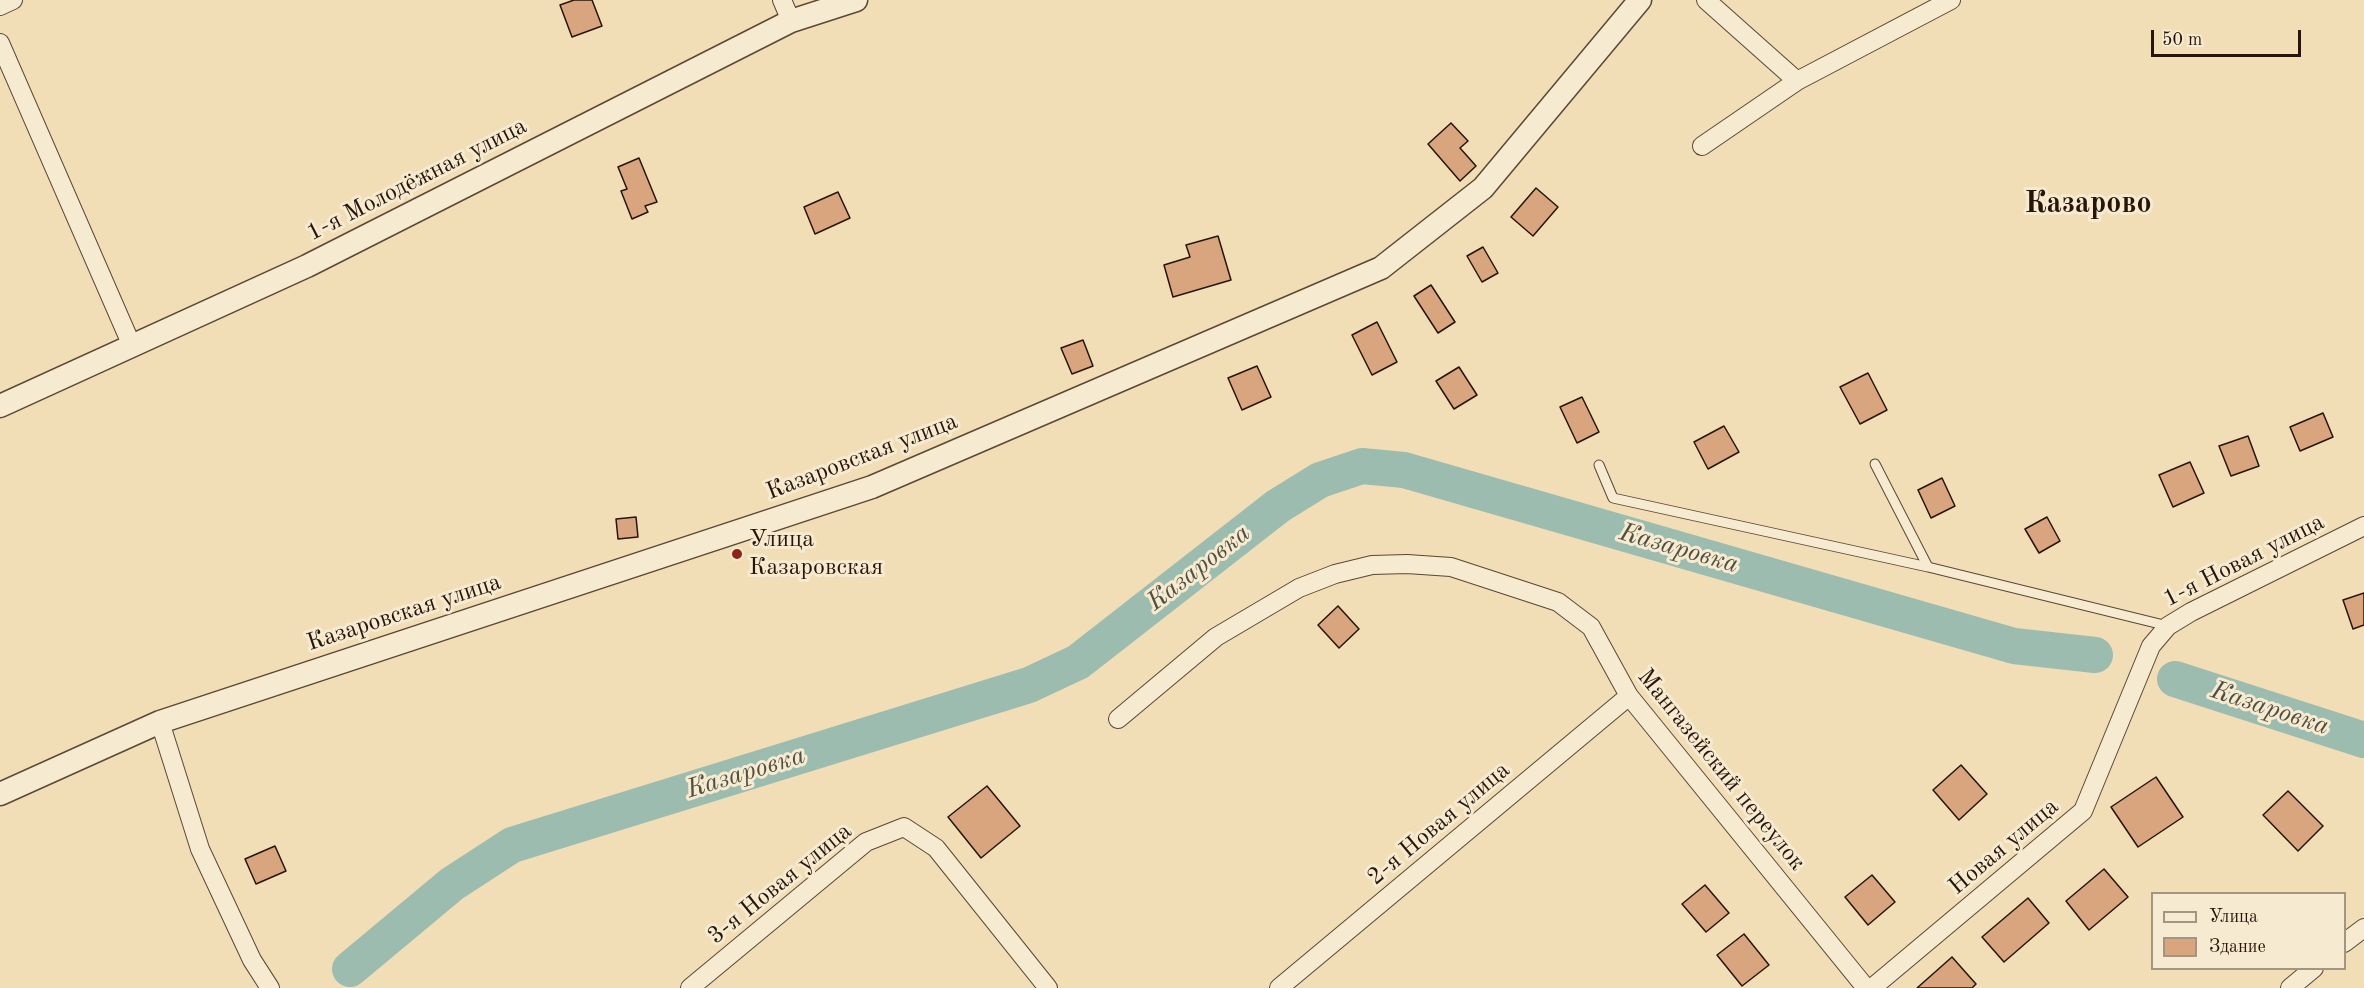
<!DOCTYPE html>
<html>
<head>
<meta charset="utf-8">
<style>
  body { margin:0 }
  #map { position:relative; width:2364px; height:988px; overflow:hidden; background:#f1deb6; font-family:"Old Standard TT",serif }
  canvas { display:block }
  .legend { position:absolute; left:2151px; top:892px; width:195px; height:78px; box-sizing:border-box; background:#f6ead0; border:2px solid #a39581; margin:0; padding:8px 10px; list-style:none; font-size:18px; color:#27150a }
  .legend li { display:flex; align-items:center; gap:12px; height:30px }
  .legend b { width:30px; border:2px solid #a39581 }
  .scale { position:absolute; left:2151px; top:30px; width:150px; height:27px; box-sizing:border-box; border:3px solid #27150a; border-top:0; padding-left:8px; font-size:18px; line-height:21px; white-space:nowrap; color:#27150a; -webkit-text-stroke:4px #f6ead0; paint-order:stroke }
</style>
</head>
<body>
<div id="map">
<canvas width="2364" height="988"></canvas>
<ul class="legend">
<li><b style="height:8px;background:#f6ead0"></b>Улица</li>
<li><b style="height:16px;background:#d9a57e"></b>Здание</li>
</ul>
<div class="scale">50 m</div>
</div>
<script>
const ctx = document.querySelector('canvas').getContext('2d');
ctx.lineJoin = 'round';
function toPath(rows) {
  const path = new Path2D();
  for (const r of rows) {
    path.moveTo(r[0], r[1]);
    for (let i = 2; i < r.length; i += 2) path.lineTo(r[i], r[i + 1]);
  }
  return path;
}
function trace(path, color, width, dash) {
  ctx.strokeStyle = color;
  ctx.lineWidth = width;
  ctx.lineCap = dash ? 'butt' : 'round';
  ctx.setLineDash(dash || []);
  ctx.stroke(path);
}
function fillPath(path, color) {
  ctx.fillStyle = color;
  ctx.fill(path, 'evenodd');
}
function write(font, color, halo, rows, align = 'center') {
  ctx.font = font + ' "Old Standard TT",serif';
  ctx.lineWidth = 6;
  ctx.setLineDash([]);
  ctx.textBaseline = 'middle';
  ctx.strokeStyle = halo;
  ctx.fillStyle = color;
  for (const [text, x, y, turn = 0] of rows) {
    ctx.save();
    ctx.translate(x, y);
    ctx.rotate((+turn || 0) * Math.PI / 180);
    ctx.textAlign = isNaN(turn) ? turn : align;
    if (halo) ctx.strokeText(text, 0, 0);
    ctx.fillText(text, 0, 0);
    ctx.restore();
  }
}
trace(toPath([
  [2175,679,2364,740],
  [350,969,452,884,512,845,1029,685,1078,662,1278,506,1320,480,1362,466,1404,470,2014,646,2095,655]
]), '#9bbcae', 36);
const building = toPath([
  [574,0,592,0,602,26,572,37,560,5,574,0],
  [1451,123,1468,141,1460,148,1476,166,1460,181,1428,144,1451,123],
  [639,158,657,202,645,206,648,212,632,219,621,191,627,189,618,167,639,158],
  [1536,188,1558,207,1533,236,1511,217,1536,188],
  [838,192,850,218,815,234,804,207,838,192],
  [1218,236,1231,280,1173,297,1164,265,1190,257,1186,245,1218,236],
  [1483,247,1498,273,1482,282,1467,256,1483,247],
  [1431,285,1455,322,1438,333,1414,296,1431,285],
  [1377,322,1397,362,1372,375,1352,335,1377,322],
  [1083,340,1093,366,1072,374,1061,348,1083,340],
  [1257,366,1271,397,1242,410,1228,378,1257,366],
  [1459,367,1477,395,1454,409,1436,381,1459,367],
  [1868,373,1887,410,1860,424,1840,387,1868,373],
  [1582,397,1599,432,1577,443,1560,407,1582,397],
  [2323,413,2333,437,2300,451,2290,427,2323,413],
  [1724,426,1739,452,1708,469,1694,442,1724,426],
  [2248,436,2259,466,2231,476,2219,446,2248,436],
  [2190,462,2204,493,2173,507,2159,475,2190,462],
  [1942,478,1955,506,1931,518,1918,490,1942,478],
  [636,517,638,537,618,539,616,519,636,517],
  [2047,517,2060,541,2039,553,2025,529,2047,517],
  [2364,593,2364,625,2353,629,2343,600,2364,593],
  [1338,606,1359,629,1339,648,1318,625,1338,606],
  [1961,765,1987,794,1959,820,1933,790,1961,765],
  [2156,777,2183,817,2138,847,2111,807,2156,777],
  [987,786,1020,826,981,858,948,817,987,786],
  [2288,791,2323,826,2298,851,2263,815,2288,791],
  [275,846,286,871,256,884,245,859,275,846],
  [2104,869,2128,897,2089,930,2066,901,2104,869],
  [1872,875,1895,902,1868,925,1845,897,1872,875],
  [1705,885,1729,913,1706,932,1682,904,1705,885],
  [2028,898,2049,923,2004,962,1982,937,2028,898],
  [1744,934,1769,965,1742,986,1717,955,1744,934],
  [1952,957,1976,984,1972,988,1917,988,1952,957]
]);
fillPath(building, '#d9a57e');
trace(building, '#27150a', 1.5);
const service = toPath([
  [1875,464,1928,567],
  [1599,465,1613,498,1928,567,2168,626]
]);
const minor = toPath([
  [782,0,791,21],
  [1706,0,1797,81],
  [0,6,13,0],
  [0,43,132,346],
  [1702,146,1797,81,1951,0],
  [1118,719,1216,637,1299,588,1335,574,1372,565,1407,564,1451,567,1558,602,1591,627,1629,696,1866,988],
  [160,722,200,849,252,960,270,988],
  [2344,943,2364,928],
  [690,988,866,842,904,827,936,848,1048,988],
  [1279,988,1629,696],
  [1872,988,2083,811,2151,646,2168,626,2191,612,2364,526],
  [2290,988,2314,968]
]);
const tertiary = toPath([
  [0,406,307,266,791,21,856,0],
  [0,794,160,722,872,487,1381,268,1483,188,1640,0]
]);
trace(service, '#5a4735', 11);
trace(minor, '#5a4735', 20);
trace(tertiary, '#5a4735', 25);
trace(service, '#f6ead0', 9);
trace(minor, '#f6ead0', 18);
trace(tertiary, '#f6ead0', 22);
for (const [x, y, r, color] of [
  [737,554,6,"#8f2418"]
]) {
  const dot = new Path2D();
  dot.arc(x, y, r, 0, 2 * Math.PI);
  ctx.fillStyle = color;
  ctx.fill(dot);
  trace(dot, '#f6ead0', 2);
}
write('24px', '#27150a', '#f6ead0', [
  ["1-я Молодёжная улица",417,180,-27],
  ["Казаровская улица",862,457,-21],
  ["1-я Новая улица",2244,561,-27],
  ["Казаровская улица",404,613,-18],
  ["Мангазейский переулок",1721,770,51],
  ["2-я Новая улица",1439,824,-40],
  ["Новая улица",2004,847,-40],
  ["3-я Новая улица",780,884,-39]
]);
write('24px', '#27150a', '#f6ead0', [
  ["Улица",749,540],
  ["Казаровская",749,568]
], 'left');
write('italic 26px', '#504f43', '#f6ead0', [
  ["Казаровка",1679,549,16],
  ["Казаровка",1199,568,-38],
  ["Казаровка",2270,709,18],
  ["Казаровка",746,773,-17]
]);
write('bold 30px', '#27150a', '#f6ead0', [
  ["Казарово",2088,204]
]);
</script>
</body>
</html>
